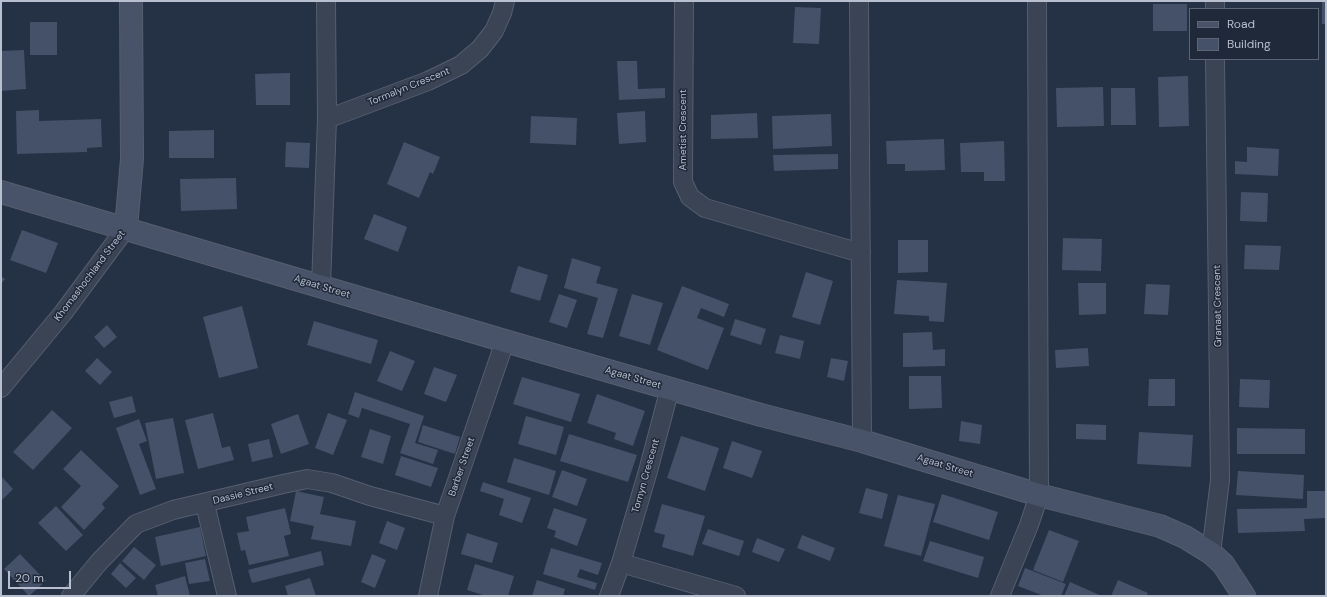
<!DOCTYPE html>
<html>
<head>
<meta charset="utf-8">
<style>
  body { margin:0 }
  #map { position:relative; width:1327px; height:597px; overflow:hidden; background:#253145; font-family:"DM Sans",sans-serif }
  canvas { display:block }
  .frame { position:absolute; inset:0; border:2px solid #b8bfce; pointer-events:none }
  .legend { position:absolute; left:1189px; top:8px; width:130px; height:52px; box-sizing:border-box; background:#1f293a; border:1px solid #5c6575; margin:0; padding:5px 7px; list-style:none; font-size:12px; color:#b8bfce }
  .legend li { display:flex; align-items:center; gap:8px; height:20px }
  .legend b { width:20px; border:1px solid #5c6575 }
  .scale { position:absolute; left:8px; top:571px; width:63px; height:18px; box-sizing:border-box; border:2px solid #b8bfce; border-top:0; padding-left:5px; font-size:12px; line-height:14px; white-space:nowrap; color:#b8bfce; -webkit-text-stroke:3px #1f293a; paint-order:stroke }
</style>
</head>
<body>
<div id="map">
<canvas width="1327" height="597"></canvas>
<div class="frame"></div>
<ul class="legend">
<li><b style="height:5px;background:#485268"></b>Road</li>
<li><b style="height:11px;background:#445168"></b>Building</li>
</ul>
<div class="scale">20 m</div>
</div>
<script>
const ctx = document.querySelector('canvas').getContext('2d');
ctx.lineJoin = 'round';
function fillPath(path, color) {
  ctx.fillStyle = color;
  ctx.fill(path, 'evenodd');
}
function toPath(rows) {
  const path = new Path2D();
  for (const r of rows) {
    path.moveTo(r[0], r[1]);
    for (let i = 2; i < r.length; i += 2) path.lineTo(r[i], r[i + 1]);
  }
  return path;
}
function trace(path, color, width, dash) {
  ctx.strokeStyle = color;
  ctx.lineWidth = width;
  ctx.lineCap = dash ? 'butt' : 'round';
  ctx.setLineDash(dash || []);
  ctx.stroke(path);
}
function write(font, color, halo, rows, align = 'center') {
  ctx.font = font + ' "DM Sans",sans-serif';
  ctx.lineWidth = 3;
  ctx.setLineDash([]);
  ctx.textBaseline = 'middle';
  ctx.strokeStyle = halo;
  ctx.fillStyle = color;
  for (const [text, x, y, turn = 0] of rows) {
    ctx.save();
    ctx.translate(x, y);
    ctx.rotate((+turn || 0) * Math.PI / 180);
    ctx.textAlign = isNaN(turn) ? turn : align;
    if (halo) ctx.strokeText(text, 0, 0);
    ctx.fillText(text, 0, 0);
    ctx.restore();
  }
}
fillPath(toPath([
  [1322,1,1326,1,1326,24,1322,24],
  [1153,4,1187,4,1187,31,1153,31],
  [795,7,821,8,819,44,793,43],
  [30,22,57,22,57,55,30,55],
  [24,50,26,89,1,91,1,51],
  [617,61,637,61,638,89,665,88,665,98,619,100],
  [290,73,290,105,256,105,255,74],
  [1188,76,1189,126,1159,127,1158,77],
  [1103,87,1104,126,1057,127,1056,88],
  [1111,88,1135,88,1136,125,1111,125],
  [39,110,39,121,101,119,102,147,87,148,87,152,17,154,16,111],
  [645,111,646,142,619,144,617,113],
  [757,113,758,138,711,139,711,115],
  [831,114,832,146,773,149,772,116],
  [531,116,577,118,576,145,530,143],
  [214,130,214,158,169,158,169,131],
  [944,139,945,170,905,171,905,164,887,164,886,141],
  [1004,141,1005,181,984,181,984,172,961,172,960,143],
  [286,142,310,143,309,168,285,167],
  [404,142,440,157,433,174,430,172,419,198,387,184],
  [1247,147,1279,149,1278,176,1235,174,1235,161,1247,162],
  [838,154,838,169,774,171,773,155],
  [236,178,237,209,181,211,180,179],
  [1241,192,1268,193,1267,222,1240,221],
  [374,214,407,227,398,252,364,239],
  [22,230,58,243,46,273,10,260],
  [1063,238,1102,239,1101,271,1062,270],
  [898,240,928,240,928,272,898,273],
  [1245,245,1281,246,1279,270,1244,269],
  [572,258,601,267,596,283,618,289,603,338,587,334,598,298,564,288],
  [518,266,548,275,540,301,510,292],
  [806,272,833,281,820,325,792,317],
  [1,276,5,279,1,284],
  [897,280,947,283,944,322,929,321,929,316,894,314],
  [1078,283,1106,283,1106,314,1079,315],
  [1146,284,1170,285,1168,315,1144,314],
  [682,286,729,304,724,317,701,308,697,318,724,328,708,370,657,350],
  [559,294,577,300,567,328,549,322],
  [632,294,663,303,650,345,619,336],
  [242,306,258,368,219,378,203,317],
  [735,319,766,329,761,345,730,335],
  [314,321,378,340,371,364,307,345],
  [107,325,117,337,104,348,94,337],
  [932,332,933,350,945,349,945,366,903,367,903,333],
  [780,335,804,341,800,359,775,353],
  [1088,348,1089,366,1056,368,1055,350],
  [390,351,415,361,402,391,377,381],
  [97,358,112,372,100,385,85,371],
  [831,358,848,361,844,381,827,377],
  [434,367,457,375,446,402,424,394],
  [909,376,941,376,942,408,909,409],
  [522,377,580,394,571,422,513,404],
  [1149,379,1175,379,1175,406,1148,406],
  [1240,379,1270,380,1269,408,1239,407],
  [355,392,424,416,415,443,438,450,433,464,400,453,410,424,362,408,359,418,348,414],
  [597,394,645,411,633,446,614,439,616,433,587,423],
  [132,396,136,412,114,418,109,402],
  [52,410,72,428,33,470,13,452],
  [213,413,222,448,230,446,234,460,198,469,185,420],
  [328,413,347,420,333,455,315,448],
  [298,414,309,444,281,454,271,424],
  [526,416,564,427,556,455,518,444],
  [173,418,184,473,156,479,145,423],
  [139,419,147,441,139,444,156,489,140,495,116,428],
  [961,421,982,425,980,444,959,441],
  [1076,424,1106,425,1106,440,1076,439],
  [423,425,460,437,455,454,418,442],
  [1237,428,1305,429,1305,454,1237,454],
  [370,429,391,436,383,464,361,457],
  [1139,432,1193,435,1191,467,1137,464],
  [569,434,637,455,628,482,560,461],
  [681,436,719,448,705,491,667,478],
  [269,439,273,457,252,462,248,444],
  [732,441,762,451,752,478,723,468],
  [81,450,119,486,102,504,105,508,84,530,61,507,81,486,63,469],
  [401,456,438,468,431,487,395,475],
  [514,458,556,471,549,495,507,482],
  [562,470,587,479,577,506,552,497],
  [1238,471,1304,475,1303,499,1236,495],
  [1,476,13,489,1,501],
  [483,482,531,498,522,523,499,515,504,499,480,491],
  [866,488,888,494,882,519,859,513],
  [296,491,324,497,320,514,356,521,351,546,311,539,314,526,290,521],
  [1307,491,1326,491,1326,518,1304,519,1305,531,1238,533,1237,509,1307,508],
  [942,494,998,512,989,540,933,522],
  [898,495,935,504,921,556,884,546],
  [662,504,705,516,693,556,662,547,665,535,654,532],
  [56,506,83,535,66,551,38,523],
  [285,508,291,534,284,536,289,556,249,565,245,550,241,551,237,533,249,531,246,517],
  [554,508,587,519,577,546,554,537,556,531,547,528],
  [387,521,405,528,397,550,379,543],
  [200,527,206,556,161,566,155,537],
  [708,529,744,541,739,556,702,544],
  [1049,530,1079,541,1063,582,1033,570],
  [467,533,498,543,492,563,461,554],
  [802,535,835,548,830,561,797,548],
  [757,538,785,549,779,562,752,552],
  [930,541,984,557,978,578,923,561],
  [134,547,156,565,144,580,122,561],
  [551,548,602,563,598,575,580,569,577,577,597,583,595,590,543,574],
  [321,551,324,565,252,583,248,570],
  [20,554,46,581,29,596,4,569],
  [372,554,386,560,375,588,361,582],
  [205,559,210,581,189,584,185,563],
  [120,563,136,578,126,588,111,574],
  [475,564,514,576,508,596,486,596,467,590],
  [1025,568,1066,584,1061,596,1044,596,1018,586],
  [185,576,190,596,158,596,155,585],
  [310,578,316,596,288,596,285,586],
  [537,580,565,589,563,596,532,596],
  [1118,580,1148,593,1146,596,1111,596],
  [1070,582,1102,596,1064,596]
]), '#445168');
const street = toPath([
  [684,1,683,182,690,197,705,208,861,253],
  [859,1,862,441],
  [1215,1,1215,9],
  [327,119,428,81,461,65,480,49,494,31,502,13,505,1],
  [321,286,327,119,326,1],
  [1,388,63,313,126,228],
  [205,504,227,596],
  [1211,553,1220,480,1215,59],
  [621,563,736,596],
  [71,596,99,562,136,524,173,510,283,484,307,479,332,483,370,496,445,516],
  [428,596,445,516,505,341],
  [609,596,621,563,648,471,670,388],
  [1000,596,1029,525,1039,495,1037,1]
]);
const secondary = toPath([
  [1,192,505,341,761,415,862,441,1039,495,1160,526,1185,537,1211,553,1223,564,1244,596],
  [126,228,132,159,131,1]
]);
trace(street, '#565f6f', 20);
trace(secondary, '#565f6f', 24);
trace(street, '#3a4455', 18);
trace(secondary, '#485268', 22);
write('10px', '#b8bfce', '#1f293a', [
  ["Tormalyn Crescent",409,87,-22],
  ["Ametist Crescent",683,130,-90],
  ["Khomashochland Street",90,276,-53],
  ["Agaat Street",322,287,17],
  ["Granaat Crescent",1218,306,-91],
  ["Agaat Street",633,378,16],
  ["Agaat Street",945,466,17],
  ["Barber Street",462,467,-71],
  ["Tornyn Crescent",646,476,-74],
  ["Dassie Street",243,494,-14]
]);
</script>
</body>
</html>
